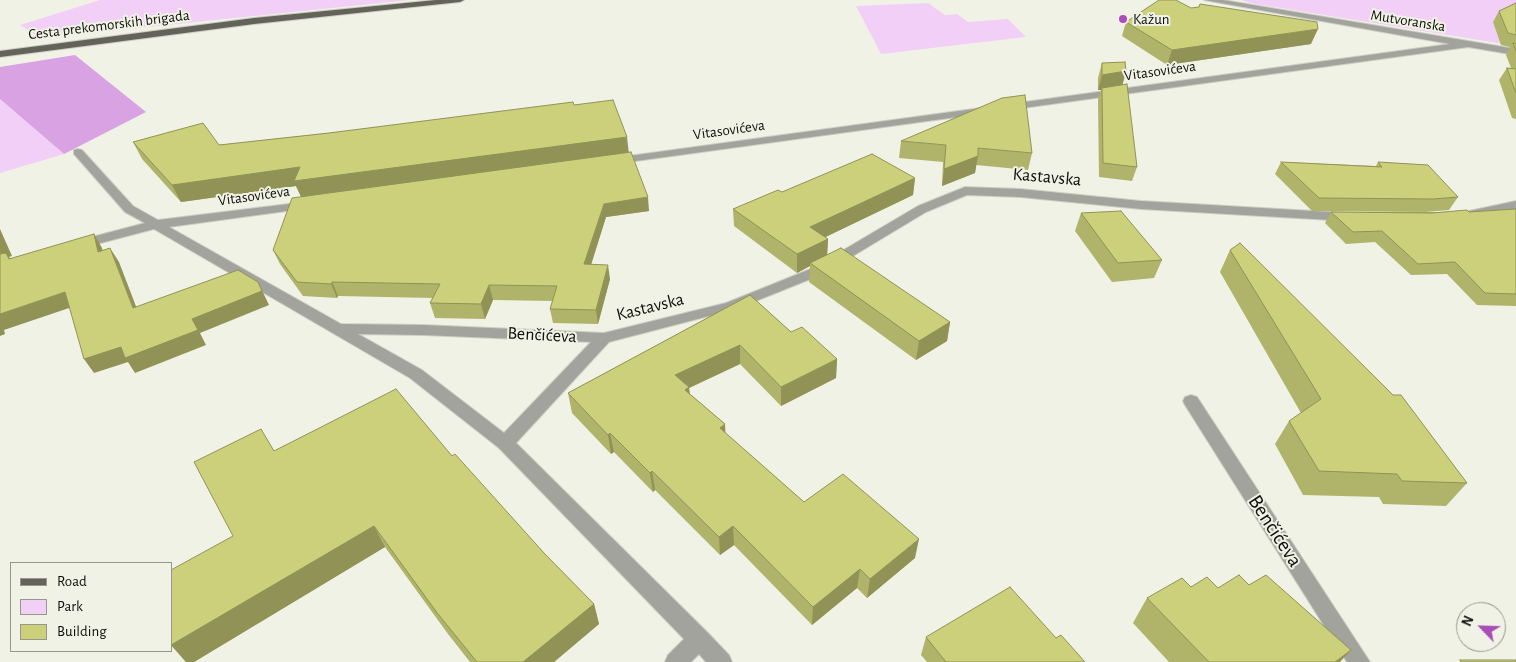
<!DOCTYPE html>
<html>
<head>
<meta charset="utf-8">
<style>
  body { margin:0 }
  #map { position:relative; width:1516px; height:662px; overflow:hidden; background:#f1f2e6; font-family:"Alegreya Sans",sans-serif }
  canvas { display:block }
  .legend { position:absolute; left:10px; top:562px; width:162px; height:90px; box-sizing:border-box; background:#f1f2e6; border:1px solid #97978e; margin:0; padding:6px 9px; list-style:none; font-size:15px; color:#0f0f0b }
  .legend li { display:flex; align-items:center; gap:10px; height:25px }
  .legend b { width:25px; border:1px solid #97978e }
  .north { position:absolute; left:1456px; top:602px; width:50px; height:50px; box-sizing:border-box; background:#f1f2e6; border:1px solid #97978e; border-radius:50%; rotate:294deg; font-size:14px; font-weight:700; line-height:20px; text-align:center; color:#0f0f0b }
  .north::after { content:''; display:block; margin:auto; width:18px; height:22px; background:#a94db8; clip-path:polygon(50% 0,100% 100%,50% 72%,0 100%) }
</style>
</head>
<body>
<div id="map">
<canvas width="1516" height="662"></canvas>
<ul class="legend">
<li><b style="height:6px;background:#63635a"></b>Road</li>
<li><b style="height:14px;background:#f2cff7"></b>Park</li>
<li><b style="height:14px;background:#cdd07b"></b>Building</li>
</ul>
<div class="north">N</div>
</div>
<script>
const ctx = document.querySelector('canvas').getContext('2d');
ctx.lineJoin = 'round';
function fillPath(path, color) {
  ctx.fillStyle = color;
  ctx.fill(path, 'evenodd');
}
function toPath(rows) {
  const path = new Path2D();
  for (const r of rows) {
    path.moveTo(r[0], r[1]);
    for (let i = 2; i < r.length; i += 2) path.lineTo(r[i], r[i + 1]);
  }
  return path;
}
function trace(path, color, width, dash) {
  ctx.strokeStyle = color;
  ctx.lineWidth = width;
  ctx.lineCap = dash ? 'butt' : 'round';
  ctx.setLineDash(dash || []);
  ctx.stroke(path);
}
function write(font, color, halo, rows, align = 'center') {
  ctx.font = font + ' "Alegreya Sans",sans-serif';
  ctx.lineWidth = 4;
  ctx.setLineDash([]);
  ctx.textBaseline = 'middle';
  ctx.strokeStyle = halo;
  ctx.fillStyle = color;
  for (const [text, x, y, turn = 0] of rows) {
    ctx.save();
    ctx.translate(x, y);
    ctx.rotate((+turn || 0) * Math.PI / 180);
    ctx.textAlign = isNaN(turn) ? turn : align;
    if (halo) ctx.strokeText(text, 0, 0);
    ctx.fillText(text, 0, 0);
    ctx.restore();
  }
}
fillPath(toPath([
  [100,0,410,0,40,38,20,25],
  [1241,0,1516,0,1516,46,1250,3],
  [928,3,945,15,957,14,968,22,1008,19,1026,37,881,54,856,6],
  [0,99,64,154,0,173]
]), '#f2cff7');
fillPath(toPath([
  [75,55,146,112,64,154,0,99,0,67]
]), '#d9a2e2');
const minor = toPath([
  [1204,0,1223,0,1516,49,1516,55,1468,47,614,164,608,161,614,158,1450,44,1204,0],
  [78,149,82,150,133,206,158,220,313,201,315,204,313,207,309,208,169,227,341,324,423,325,604,333,726,303,813,268,918,206,965,187,1020,189,1141,201,1348,213,1354,217,1348,221,1141,209,1020,197,967,195,926,212,823,274,736,309,609,342,516,443,707,632,729,655,732,662,706,662,699,654,691,662,665,662,668,655,684,639,499,448,410,378,154,229,78,249,73,248,71,245,73,242,145,223,125,212,74,154,74,150,78,149],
  [358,334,423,335,591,342,504,433,422,370,358,334],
  [1516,201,1516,209,1473,218,1467,214,1469,211,1516,201],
  [1191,395,1197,397,1370,662,1347,662,1185,405,1183,401,1185,397,1191,395]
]);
const primary = toPath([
  [436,0,464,0,460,2,254,24,0,57,0,51,254,18,436,0]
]);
trace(minor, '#cdcec3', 2);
trace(primary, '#cdcec3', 2);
fillPath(minor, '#a3a39e');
fillPath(primary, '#63635a');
fillPath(toPath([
  [1516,3,1516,119,1512,118,1499,80,1507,68,1511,68,1506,55,1510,47,1501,45,1493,22,1499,11],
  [1200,4,1311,44,1167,65,1122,36,1126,22,1199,7],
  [1102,63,1126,71,1122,85,1137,167,1132,181,1099,177,1098,100,1101,90,1098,90,1098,78],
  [574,105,628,152,649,211,606,217,591,264,610,279,598,324,553,323,550,309,553,301,493,300,485,319,435,318,430,303,433,298,338,296,337,298,303,296,280,264,273,250,301,196,296,186,181,202,142,159,133,142,219,145,329,133],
  [901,141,1032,153,1028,170,976,165,975,173,942,186,943,162,899,158],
  [1281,162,1376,166,1378,162,1458,197,1449,210,1425,212,1312,211,1275,174],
  [915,178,913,195,825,237,828,239,827,255,950,322,947,341,916,360,809,282,810,266,797,273,734,226,733,209,782,192],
  [1516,209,1516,306,1477,305,1447,274,1411,275,1375,242,1346,244,1325,223,1331,212,1469,212],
  [1081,213,1162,260,1154,278,1112,282,1075,231],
  [1230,250,1467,483,1446,506,1383,504,1379,497,1303,495,1275,444,1289,421,1301,413,1220,272],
  [750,295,791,332,837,359,836,378,781,406,740,364,689,388,690,394,725,424,725,433,804,502,915,558,867,598,857,588,812,625,734,545,720,555,655,490,653,492,614,452,611,454,572,413,568,393],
  [274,451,452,456,544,553,594,604,599,624,554,662,470,662,448,634,385,547,194,662,186,662,171,645,233,536],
  [1249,585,1340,662,1169,662,1133,623,1147,598,1191,587,1218,588],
  [926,637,1056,638,1085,662,927,662,921,655]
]), '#b0b36a');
fillPath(toPath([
  [1318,29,1311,44,1167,65,1172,50],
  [1126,71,1122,87,1102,88,1101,90,1098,90,1102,75],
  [627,137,629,154,302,199,296,186,181,202,172,185,300,167],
  [978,156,975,173,942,186,944,169],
  [915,178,913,195,809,245,810,227],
  [648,197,649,211,606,217,587,278,584,264,604,204],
  [0,229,12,256,9,257,16,267,0,259],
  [94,234,102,248,107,266,98,252],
  [828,239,827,258,810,263,810,266,797,273,797,254],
  [110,248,119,262,142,322,133,308],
  [608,265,610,279,598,324,596,310],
  [258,282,269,305,200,333,206,345,135,373,128,362,94,373,84,359],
  [332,282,338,296,337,298,331,284],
  [489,285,493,300,485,319,481,304],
  [65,292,75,306,4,330,5,334,0,336,0,314],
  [950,322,947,341,916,360,919,341],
  [740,345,740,364,689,388,691,407,675,375],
  [837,359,836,378,781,406,781,387],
  [725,424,726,443,720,428],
  [610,433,614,452,611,454,608,435],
  [652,471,655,490,653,492,650,473],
  [374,526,385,547,194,662,186,662,171,645],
  [733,526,734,545,720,555,719,537],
  [919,539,915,558,867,598,870,579],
  [860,569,857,588,812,625,813,607],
  [594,604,599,624,554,662,523,662],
  [1351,650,1340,662,1335,662]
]), '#909256');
const building = toPath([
  [1159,0,1176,0,1191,8,1199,7,1200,4,1317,22,1318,29,1172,50,1126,22,1159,0],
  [1516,3,1516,35,1508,33,1499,11,1516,3],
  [1513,43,1516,44,1516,51,1513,43],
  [1125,62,1126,71,1102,75,1102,63,1125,62],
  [1507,68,1516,69,1516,93,1507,68],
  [1127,84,1137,167,1103,163,1102,88,1127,84],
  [1025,95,1032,153,978,148,978,156,944,169,946,145,901,141,1002,98,1025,95],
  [613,100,627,137,294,181,300,167,172,185,133,142,203,123,219,145,329,133,573,102,574,105,613,100],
  [631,152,648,197,604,204,584,264,608,265,596,310,550,309,557,286,489,285,481,304,430,303,440,284,332,282,331,284,297,282,273,250,292,198,631,152],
  [872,154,915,178,810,227,828,239,797,254,733,209,778,190,782,192,872,154],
  [1281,162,1382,167,1378,162,1428,165,1458,197,1433,199,1319,198,1281,162],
  [1516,209,1516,294,1485,293,1455,262,1418,264,1382,231,1353,232,1331,212,1432,213,1467,210,1469,212,1516,209],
  [1121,211,1162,260,1118,263,1081,213,1121,211],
  [94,234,98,252,110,248,133,308,238,270,258,282,262,291,192,319,198,330,125,358,121,347,84,359,65,292,0,314,0,254,6,253,9,259,94,234],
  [1240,243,1393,395,1401,395,1467,483,1402,481,1397,474,1319,471,1289,421,1321,399,1230,250,1240,243],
  [841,248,950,322,919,341,810,263,841,248],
  [750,295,791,332,802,327,837,359,781,387,740,345,675,375,689,387,685,390,725,424,720,428,804,502,843,474,919,539,870,579,860,569,813,607,733,526,719,537,652,471,650,473,610,433,608,435,568,393,750,295],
  [396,389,452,456,455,454,544,553,594,604,523,662,477,662,438,614,374,526,171,645,171,570,233,536,194,462,261,429,274,451,396,389],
  [1239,575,1249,585,1266,575,1351,650,1335,662,1209,662,1147,598,1182,578,1191,587,1207,577,1218,588,1239,575],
  [1010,587,1056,638,1061,635,1085,662,946,662,926,637,1010,587],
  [1460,660,1516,660,1516,662,1461,662,1460,660]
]);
fillPath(building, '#cdd07b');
trace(building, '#909256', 1);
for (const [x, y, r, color] of [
  [1123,19,5,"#a94db8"]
]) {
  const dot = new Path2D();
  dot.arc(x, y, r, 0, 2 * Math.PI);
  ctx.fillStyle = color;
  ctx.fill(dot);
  trace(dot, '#f1f2e6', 2);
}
write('15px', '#0f0f0b', '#f1f2e6', [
  ["Kažun",1133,19]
], 'left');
write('15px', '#0f0f0b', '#f1f2e6', [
  ["Mutvoranska",1408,21,9],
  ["Cesta prekomorskih brigada",109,25,-7],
  ["Vitasovićeva",1160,71,-8],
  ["Vitasovićeva",729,130,-8],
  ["Vitasovićeva",254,196,-8]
]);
write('18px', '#0f0f0b', '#f1f2e6', [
  ["Kastavska",1047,177,5],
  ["Kastavska",650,307,-14],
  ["Benčićeva",542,335,3]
]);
write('21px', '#0f0f0b', '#f1f2e6', [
  ["Benčićeva",1275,531,57]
]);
</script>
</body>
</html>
